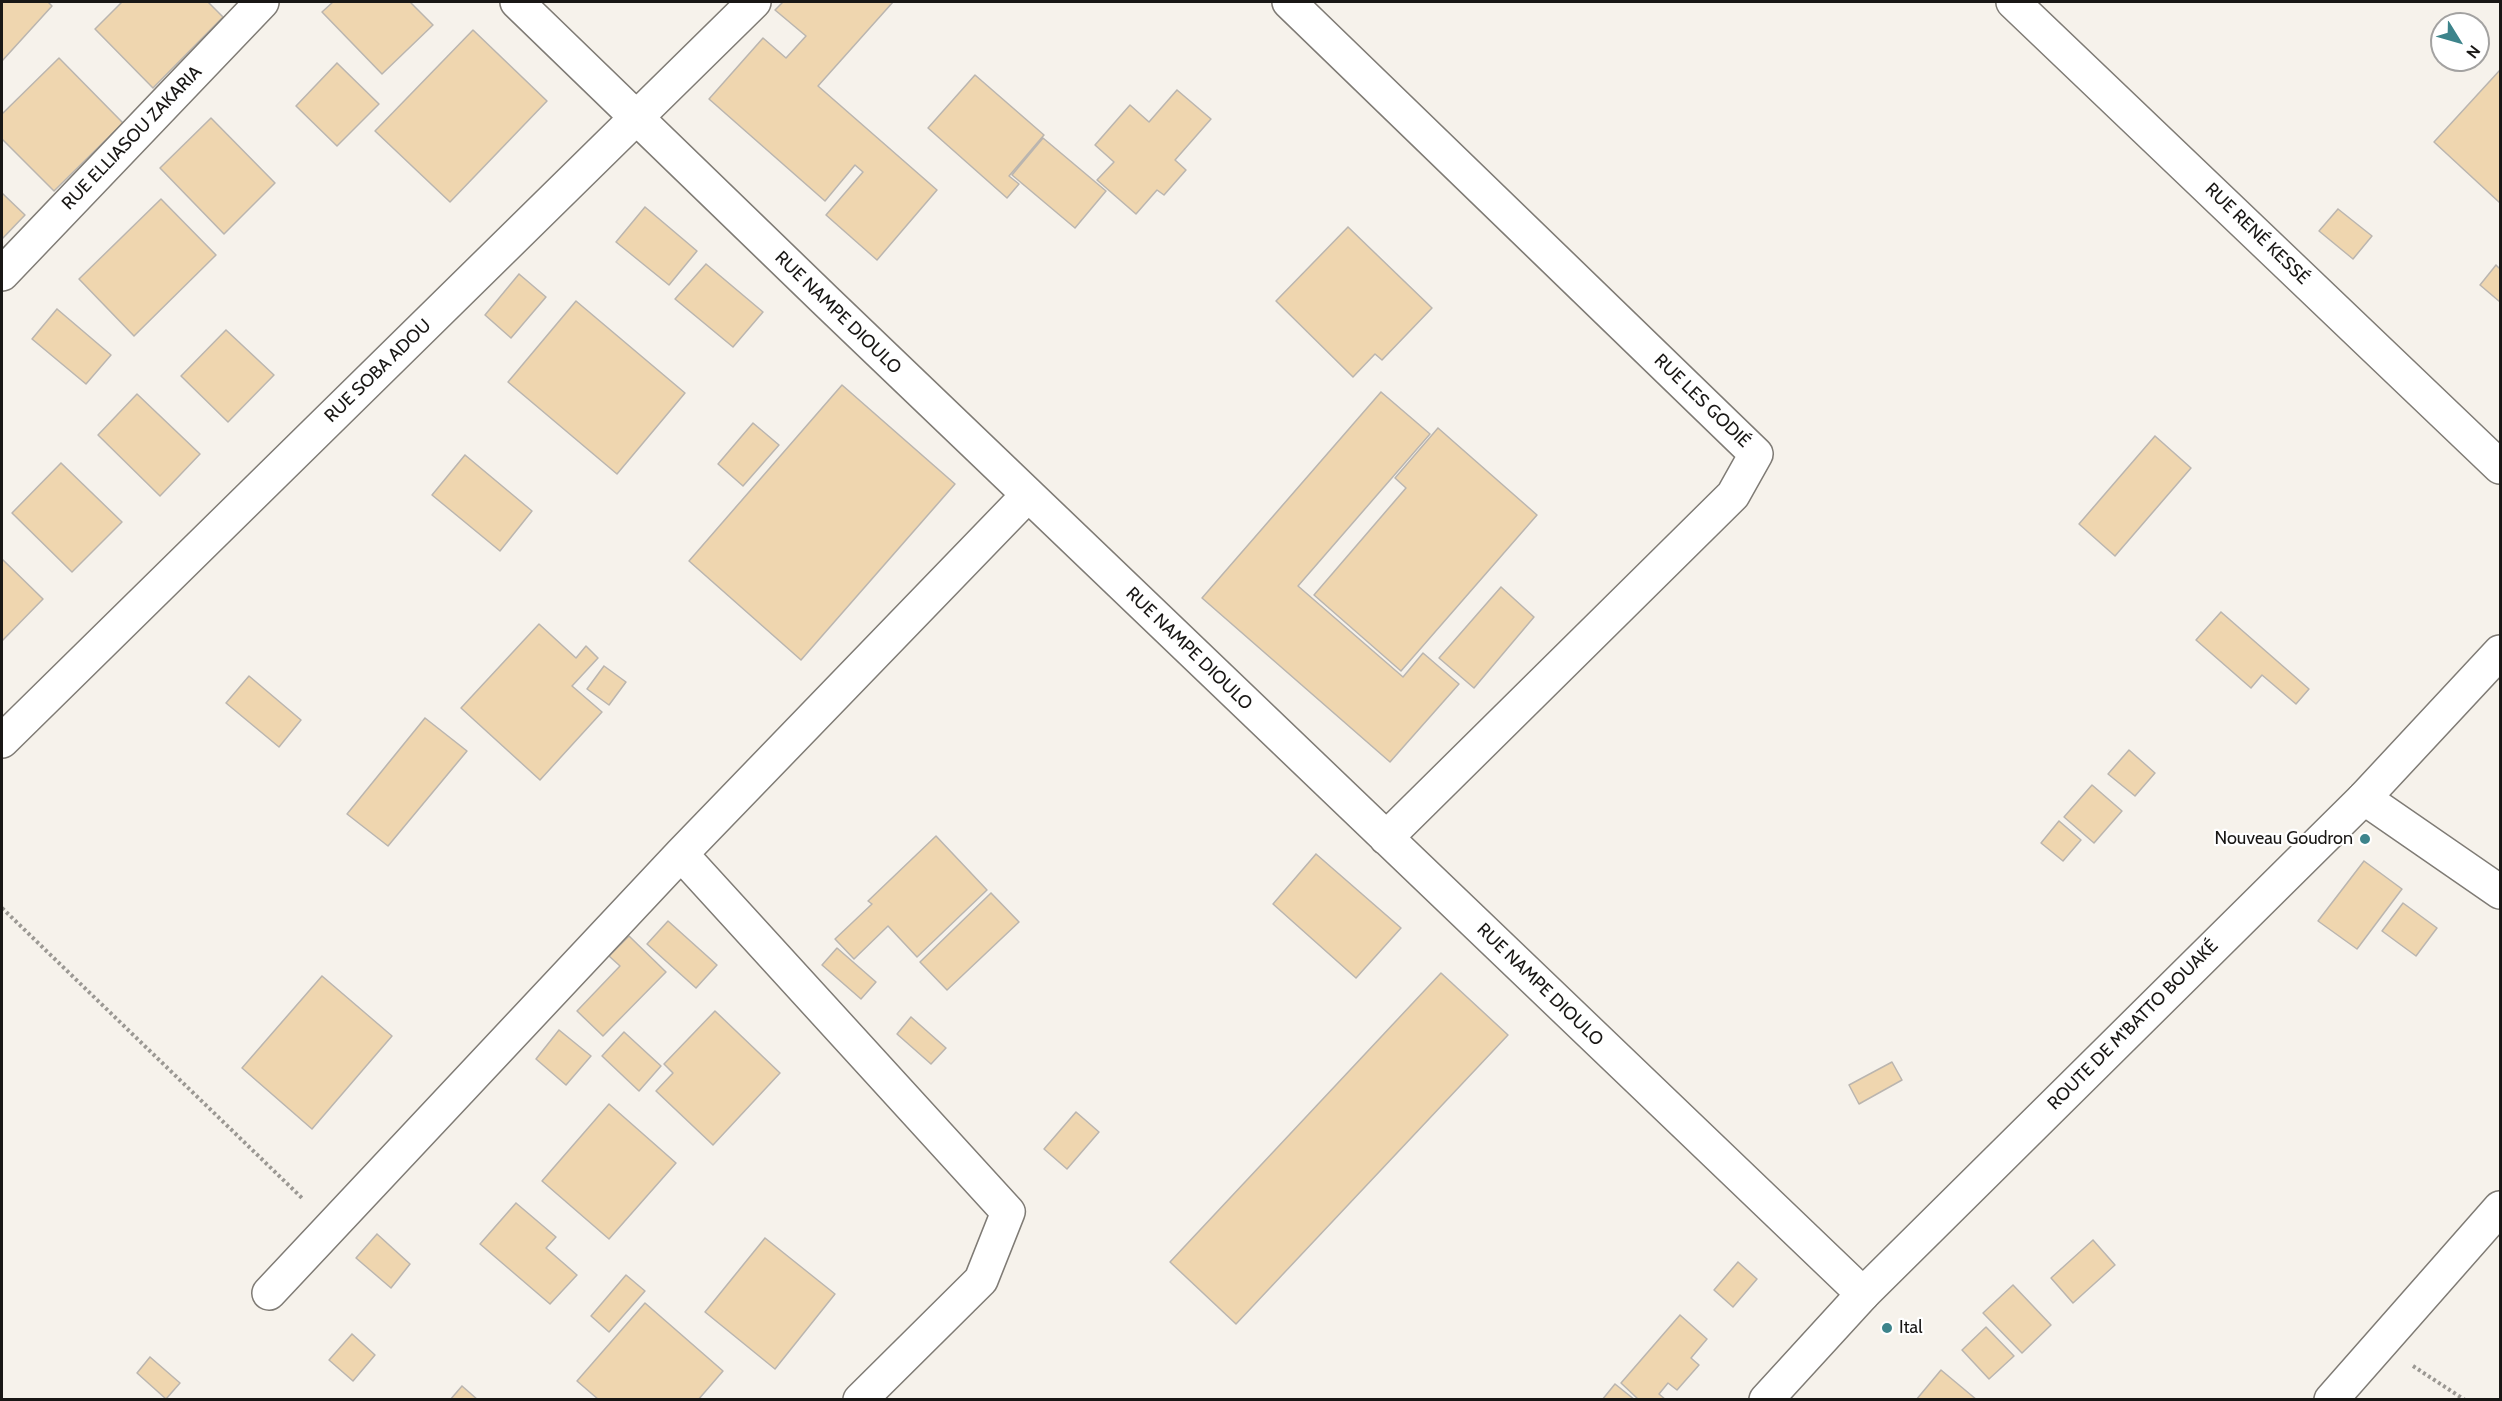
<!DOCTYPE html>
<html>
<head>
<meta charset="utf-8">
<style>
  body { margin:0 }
  #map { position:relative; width:2502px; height:1401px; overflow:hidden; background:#f6f2eb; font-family:Cabin,sans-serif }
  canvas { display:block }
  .frame { position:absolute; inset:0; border:3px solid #191715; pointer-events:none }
  .north { position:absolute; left:2430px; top:12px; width:60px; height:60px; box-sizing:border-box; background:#fff; border:2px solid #a3a2a1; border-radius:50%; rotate:127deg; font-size:16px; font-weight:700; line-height:24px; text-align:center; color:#191715 }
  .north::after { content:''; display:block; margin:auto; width:21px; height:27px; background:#3d848b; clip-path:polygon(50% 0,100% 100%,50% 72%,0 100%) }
</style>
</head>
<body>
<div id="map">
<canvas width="2502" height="1401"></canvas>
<div class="frame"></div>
<div class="north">N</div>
</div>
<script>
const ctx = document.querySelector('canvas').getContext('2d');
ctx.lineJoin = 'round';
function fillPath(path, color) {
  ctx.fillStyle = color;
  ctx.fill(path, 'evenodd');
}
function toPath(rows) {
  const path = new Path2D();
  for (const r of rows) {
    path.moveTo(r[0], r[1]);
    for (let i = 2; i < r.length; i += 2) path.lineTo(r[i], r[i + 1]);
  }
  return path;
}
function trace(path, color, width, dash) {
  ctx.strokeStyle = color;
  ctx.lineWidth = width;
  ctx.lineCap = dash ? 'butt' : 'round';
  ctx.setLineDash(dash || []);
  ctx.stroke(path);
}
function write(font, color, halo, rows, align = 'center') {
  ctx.font = font + ' Cabin,sans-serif';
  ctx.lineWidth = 4.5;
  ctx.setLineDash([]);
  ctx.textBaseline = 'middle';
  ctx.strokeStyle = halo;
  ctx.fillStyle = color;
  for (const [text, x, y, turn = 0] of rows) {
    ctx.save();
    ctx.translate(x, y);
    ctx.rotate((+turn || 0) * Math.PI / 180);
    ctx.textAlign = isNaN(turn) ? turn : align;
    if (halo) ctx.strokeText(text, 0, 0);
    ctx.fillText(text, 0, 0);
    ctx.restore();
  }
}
const building = toPath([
  [2,2,48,2,52,6,2,61,2,2],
  [122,2,208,2,223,17,153,88,95,29,122,2],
  [333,2,410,2,433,25,382,74,322,12,333,2],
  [783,2,893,2,818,86,937,190,877,260,826,215,863,172,855,165,825,201,709,99,763,38,786,58,806,36,775,10,783,2],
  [473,30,547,101,450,202,375,131,473,30],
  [59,58,123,123,54,191,2,139,2,114,59,58],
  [337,63,379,104,337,146,296,106,337,63],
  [2500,70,2500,203,2434,142,2500,70],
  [975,75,1044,135,1009,176,1019,184,1007,198,928,128,975,75],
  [1177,90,1211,119,1175,160,1186,170,1164,195,1157,190,1136,214,1097,180,1114,162,1095,145,1130,105,1149,122,1177,90],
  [211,118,275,183,224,234,160,168,211,118],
  [1043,138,1106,191,1075,228,1012,175,1043,138],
  [2,193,25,215,2,239,2,193],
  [161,199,216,255,134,336,79,279,161,199],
  [645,207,697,251,669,285,616,242,645,207],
  [2338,209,2372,236,2353,259,2319,231,2338,209],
  [1348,227,1432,308,1382,360,1375,354,1353,377,1276,301,1348,227],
  [706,264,763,312,733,347,675,299,706,264],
  [2496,265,2500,269,2500,302,2480,285,2496,265],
  [519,274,546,297,511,338,485,315,519,274],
  [576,301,685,393,617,474,508,382,576,301],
  [57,309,111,355,86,384,32,339,57,309],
  [226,330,274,375,228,422,181,376,226,330],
  [842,385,955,484,801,660,689,561,842,385],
  [1381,392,1430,434,1298,586,1403,677,1423,653,1459,684,1390,762,1202,598,1381,392],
  [137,394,200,454,160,496,98,435,137,394],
  [753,423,779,445,743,486,718,464,753,423],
  [1438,428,1537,515,1401,671,1314,595,1406,488,1395,478,1438,428],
  [2155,436,2191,468,2115,556,2079,524,2155,436],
  [465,455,532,511,500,551,432,495,465,455],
  [61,463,122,522,72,572,12,513,61,463],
  [2,559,43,599,2,641,2,559],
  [1501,587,1534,617,1474,688,1439,658,1501,587],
  [2221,612,2309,689,2296,704,2262,675,2251,688,2196,640,2221,612],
  [539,624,576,658,586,646,598,658,572,686,602,712,540,780,461,708,539,624],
  [604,666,626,682,609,705,587,689,604,666],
  [249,676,301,720,279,747,226,703,249,676],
  [425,718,467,751,388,846,347,814,425,718],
  [2129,750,2155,773,2135,796,2108,774,2129,750],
  [2092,785,2122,811,2094,843,2064,817,2092,785],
  [2059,821,2081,840,2063,861,2041,843,2059,821],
  [936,836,987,890,917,957,888,926,854,959,835,939,872,904,868,901,936,836],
  [1316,854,1401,928,1356,978,1273,904,1316,854],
  [2364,861,2402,889,2357,949,2318,921,2364,861],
  [991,893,1019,922,947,990,920,962,991,893],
  [2403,903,2437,928,2416,956,2382,931,2403,903],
  [668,921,717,965,696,988,647,944,668,921],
  [629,936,666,972,603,1036,577,1011,620,966,609,956,629,936],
  [837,948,876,982,861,999,822,965,837,948],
  [1441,973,1508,1035,1236,1324,1170,1262,1441,973],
  [322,976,392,1036,312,1129,242,1068,322,976],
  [715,1011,780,1073,713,1145,656,1091,673,1073,664,1064,715,1011],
  [911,1017,946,1048,931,1064,897,1034,911,1017],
  [559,1030,591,1056,566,1085,536,1059,559,1030],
  [624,1032,661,1066,639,1091,602,1056,624,1032],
  [1892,1062,1902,1080,1859,1104,1849,1085,1892,1062],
  [609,1104,676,1163,609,1239,542,1181,609,1104],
  [1076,1112,1099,1132,1067,1169,1044,1149,1076,1112],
  [516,1203,556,1237,546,1248,577,1275,550,1304,480,1244,516,1203],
  [377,1234,410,1264,391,1288,356,1258,377,1234],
  [765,1238,835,1294,775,1369,705,1312,765,1238],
  [2093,1240,2115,1265,2073,1303,2051,1278,2093,1240],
  [1738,1262,1757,1279,1733,1307,1714,1290,1738,1262],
  [626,1275,645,1291,609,1332,591,1316,626,1275],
  [2013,1285,2051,1325,2022,1353,1983,1313,2013,1285],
  [645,1303,723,1371,698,1400,599,1400,577,1381,645,1303],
  [1680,1315,1707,1339,1691,1358,1699,1365,1677,1390,1668,1383,1659,1394,1666,1400,1639,1400,1621,1383,1680,1315],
  [1986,1327,2014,1356,1989,1379,1962,1350,1986,1327],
  [352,1334,375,1355,353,1381,329,1360,352,1334],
  [150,1357,180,1383,166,1399,137,1373,150,1357],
  [1941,1370,1977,1400,1916,1400,1941,1370],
  [1615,1384,1635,1400,1602,1400,1615,1384],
  [462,1386,478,1400,450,1400,462,1386]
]);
fillPath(building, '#efd6af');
trace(building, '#bab5af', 1.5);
const street = toPath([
  [517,2,826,301,1863,1294],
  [1289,2,1756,454,1733,495,1386,838],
  [2013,2,2500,467],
  [2,274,262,2],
  [2,741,754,2],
  [2364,798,2500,892],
  [681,854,1008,1212,981,1280,860,1400],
  [269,1293,681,854,1028,495],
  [2331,1400,2500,1208]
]);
const secondary = toPath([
  [1766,1400,1863,1294,2364,798,2500,652]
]);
trace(street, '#7f7b75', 36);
trace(secondary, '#7f7b75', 36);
trace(toPath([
  [2,908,303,1199],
  [2413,1366,2465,1400]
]), '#9b9893', 4, [3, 3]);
trace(street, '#fff', 33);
trace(secondary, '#fff', 33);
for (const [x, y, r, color] of [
  [2365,839,6,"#3d848b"],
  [1887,1328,6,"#3d848b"]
]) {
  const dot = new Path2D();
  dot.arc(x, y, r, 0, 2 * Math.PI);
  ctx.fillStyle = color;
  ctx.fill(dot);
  trace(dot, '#fff', 2);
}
write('18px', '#191715', '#fff', [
  ["RUE ELLIASOU ZAKARIA",132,138,-46],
  ["RUE RENÉ KESSÉ",2257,234,44],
  ["RUE NAMPE DIOULO",838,313,44],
  ["RUE SOBA ADOU",378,371,-44],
  ["RUE LES GODIÉ",1702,401,44],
  ["RUE NAMPE DIOULO",1189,649,44],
  ["RUE NAMPE DIOULO",1540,985,44],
  ["ROUTE DE M'BATTO BOUAKÉ",2133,1025,-45]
]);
write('18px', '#191715', '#fff', [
  ["Nouveau Goudron",2353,839],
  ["Ital",1899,1328,"left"]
], 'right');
</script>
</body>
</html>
